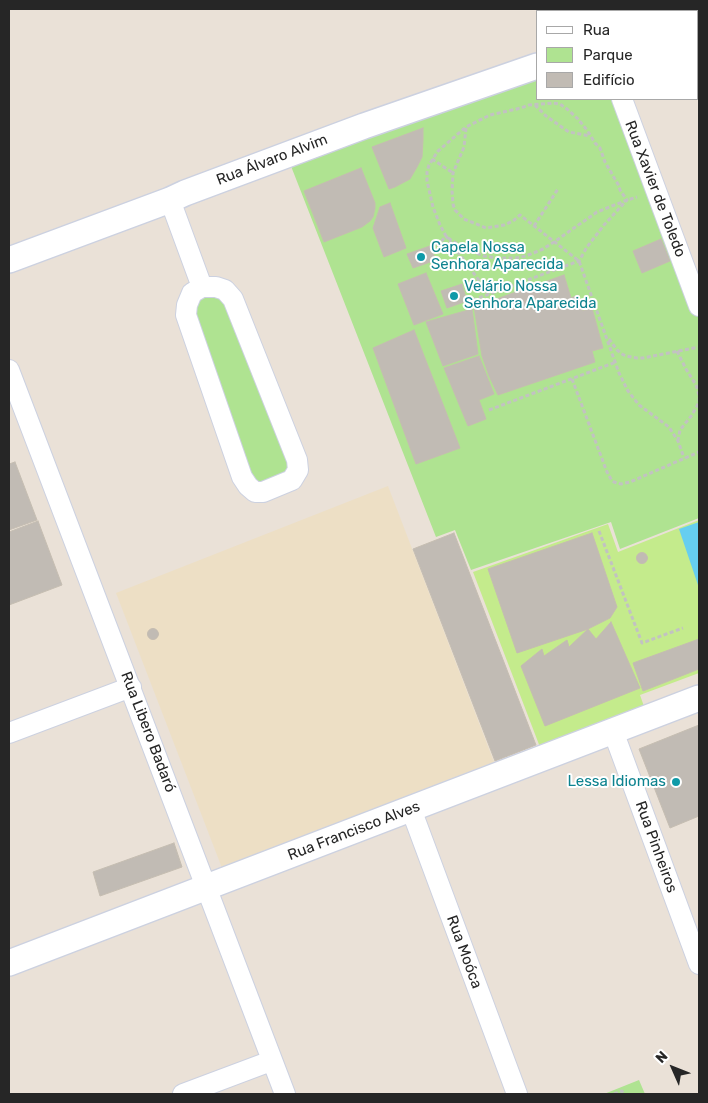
<!DOCTYPE html>
<html>
<head>
<meta charset="utf-8">
<style>
  body { margin:0 }
  #map { position:relative; width:708px; height:1103px; overflow:hidden; background:#eae1d7; font-family:Rubik,sans-serif }
  canvas { display:block }
  .frame { position:absolute; inset:0; border:10px solid #262626; pointer-events:none }
  .legend { position:absolute; left:536px; top:10px; width:162px; height:90px; box-sizing:border-box; background:#fff; border:1px solid #a8a8a8; margin:0; padding:6px 9px; list-style:none; font-size:15px; color:#262626 }
  .legend li { display:flex; align-items:center; gap:10px; height:25px }
  .legend b { width:25px; border:1px solid #a8a8a8 }
  .north { position:absolute; left:648px; top:1043px; width:50px; height:50px; -webkit-text-stroke:4px #fff; paint-order:stroke; rotate:314deg; font-size:14px; font-weight:700; line-height:20px; text-align:center; color:#262626 }
  .north::after { content:''; display:block; margin:auto; width:18px; height:22px; background:#262626; clip-path:polygon(50% 0,100% 100%,50% 72%,0 100%) }
</style>
</head>
<body>
<div id="map">
<canvas width="708" height="1103"></canvas>
<div class="frame"></div>
<ul class="legend">
<li><b style="height:6px;background:#fff"></b>Rua</li>
<li><b style="height:14px;background:#afe391"></b>Parque</li>
<li><b style="height:14px;background:#c1bbb4"></b>Edifício</li>
</ul>
<div class="north">N</div>
</div>
<script>
const ctx = document.querySelector('canvas').getContext('2d');
ctx.lineJoin = 'round';
function fillPath(path, color) {
  ctx.fillStyle = color;
  ctx.fill(path, 'evenodd');
}
function toPath(rows) {
  const path = new Path2D();
  for (const r of rows) {
    if (r.length === 3) {
      path.moveTo(r[0] + r[2], r[1]);
      path.arc(r[0], r[1], r[2], 0, 2 * Math.PI);
      continue;
    }
    path.moveTo(r[0], r[1]);
    for (let i = 2; i < r.length; i += 2) path.lineTo(r[i], r[i + 1]);
  }
  return path;
}
function trace(path, color, width, dash) {
  ctx.strokeStyle = color;
  ctx.lineWidth = width;
  ctx.lineCap = dash ? 'butt' : 'round';
  ctx.setLineDash(dash || []);
  ctx.stroke(path);
}
function write(font, color, halo, rows, align = 'center') {
  ctx.font = font + ' Rubik,sans-serif';
  ctx.lineWidth = 4;
  ctx.setLineDash([]);
  ctx.textBaseline = 'middle';
  ctx.strokeStyle = halo;
  ctx.fillStyle = color;
  for (const [text, x, y, turn = 0] of rows) {
    ctx.save();
    ctx.translate(x, y);
    ctx.rotate((+turn || 0) * Math.PI / 180);
    ctx.textAlign = isNaN(turn) ? turn : align;
    if (halo) ctx.strokeText(text, 0, 0);
    ctx.fillText(text, 0, 0);
    ctx.restore();
  }
}
fillPath(toPath([
  [388,486,494,762,222,868,116,593]
]), '#eddfc5');
fillPath(toPath([
  [537,68,537,99,617,99,699,315,699,518,620,549,611,522,471,570,455,530,436,537,289,161],
  [222,290,292,474,257,487,187,304],
  [639,1080,645,1094,604,1094]
]), '#afe391');
fillPath(toPath([
  [699,520,699,673,640,695,647,715,543,755,473,572,608,524,618,552]
]), '#c4eb8c');
fillPath(toPath([
  [699,522,699,588,679,529]
]), '#66cef0');
const building = toPath([
  [423,128,423,140,422,157,417,167,410,179,395,187,389,189,372,147,423,128],
  [361,168,375,203,375,208,373,217,370,221,362,227,324,242,304,191,361,168],
  [390,203,406,248,384,257,373,228,380,207,390,203],
  [661,239,670,261,642,273,633,251,661,239],
  [430,246,436,260,413,268,407,254,430,246],
  [426,273,443,314,414,325,398,284,426,273],
  [564,275,571,298,578,295,583,311,592,308,603,348,592,351,595,362,498,395,489,376,482,356,474,307,564,275],
  [462,284,467,301,447,308,441,291,462,284],
  [472,309,478,354,443,366,426,322,472,309],
  [414,330,460,448,416,464,373,348,414,330],
  [479,356,494,394,479,400,486,419,468,426,444,368,479,356],
  [15,462,37,520,9,530,9,464,15,462],
  [38,521,62,585,9,605,9,532,38,521],
  [454,533,536,745,495,761,413,549,454,533],
  [592,533,617,607,610,618,588,629,517,653,488,569,592,533],
  [642,558,5.5],
  [611,622,640,688,545,726,521,666,542,649,544,656,567,640,569,647,588,629,596,639,611,622],
  [153,634,5.5],
  [699,639,699,669,643,691,633,663,699,639],
  [699,725,699,816,670,828,639,749,699,725],
  [174,843,182,867,100,896,93,872,174,843]
]);
fillPath(building, '#c1bbb4');
trace(building, '#c5bdb1', 1);
const minor = toPath([
  [588,9,589,11],
  [622,99,699,306],
  [170,200,202,287],
  [202,287,216,287,225,290,233,299,297,460,298,470,292,480,263,492,255,492,248,486,242,477,186,315,187,305,192,293,202,287],
  [9,370,285,1094],
  [613,731,699,964],
  [9,733,131,687],
  [411,809,517,1094],
  [183,1094,271,1061]
]);
const tertiary = toPath([
  [687,11,693,9],
  [9,260,170,200,185,193,364,126,537,66],
  [9,963,699,698]
]);
trace(minor, '#ccd1e0', 22);
trace(tertiary, '#ccd1e0', 28);
trace(toPath([
  [535,105,546,116,563,128,569,132,590,136],
  [466,128,464,147,453,173,452,191,453,204,455,210,464,219,486,228,504,225,513,221,520,215,579,261,619,373,628,391,639,405,669,427,678,441,684,458],
  [432,159,453,173],
  [534,226,558,189],
  [437,246,446,236,489,294],
  [473,300,579,261,587,247,604,225,627,200,620,190,619,186,605,162,600,148,595,143,587,130,577,118,567,109,560,104,553,103,529,105,521,108,490,115,466,127,438,151,429,165,427,172,427,181,433,207,440,225,446,236,452,241,471,251,484,256,497,258,516,258,526,256,543,249,554,242,597,212,627,200,634,198,637,197],
  [609,339,617,350,622,354,626,356,637,358,643,358,699,347],
  [677,351,686,369,696,385,699,395,699,402,692,415,680,430,678,440],
  [572,379,607,472,612,481,614,482,621,484,630,482,699,452],
  [489,410,616,362],
  [599,531,642,643,683,628],
  [614,1094,622,1091,624,1094]
]), '#c2c2c2', 3, [4, 2.5]);
trace(minor, '#fff', 20);
trace(tertiary, '#fff', 25);
for (const [x, y, r, color] of [
  [421,257,5,"#0f9aa8"],
  [454,296,5,"#0f9aa8"],
  [676,782,5,"#0f9aa8"]
]) {
  const dot = new Path2D();
  dot.arc(x, y, r, 0, 2 * Math.PI);
  ctx.fillStyle = color;
  ctx.fill(dot);
  trace(dot, '#fff', 2);
}
write('15px', '#262626', '#fff', [
  ["Rua Álvaro Alvim",272,160,-21],
  ["Rua Xavier de Toledo",655,189,69],
  ["Rua Libero Badaró",148,732,69],
  ["Rua Francisco Alves",354,831,-21],
  ["Rua Pinheiros",656,847,70],
  ["Rua Moóca",464,952,70]
]);
write('15px', '#0d838f', '#fff', [
  ["Capela Nossa",431,248],
  ["Senhora Aparecida",431,265],
  ["Velário Nossa",464,287],
  ["Senhora Aparecida",464,304],
  ["Lessa Idiomas",666,782,"right"]
], 'left');
</script>
</body>
</html>
